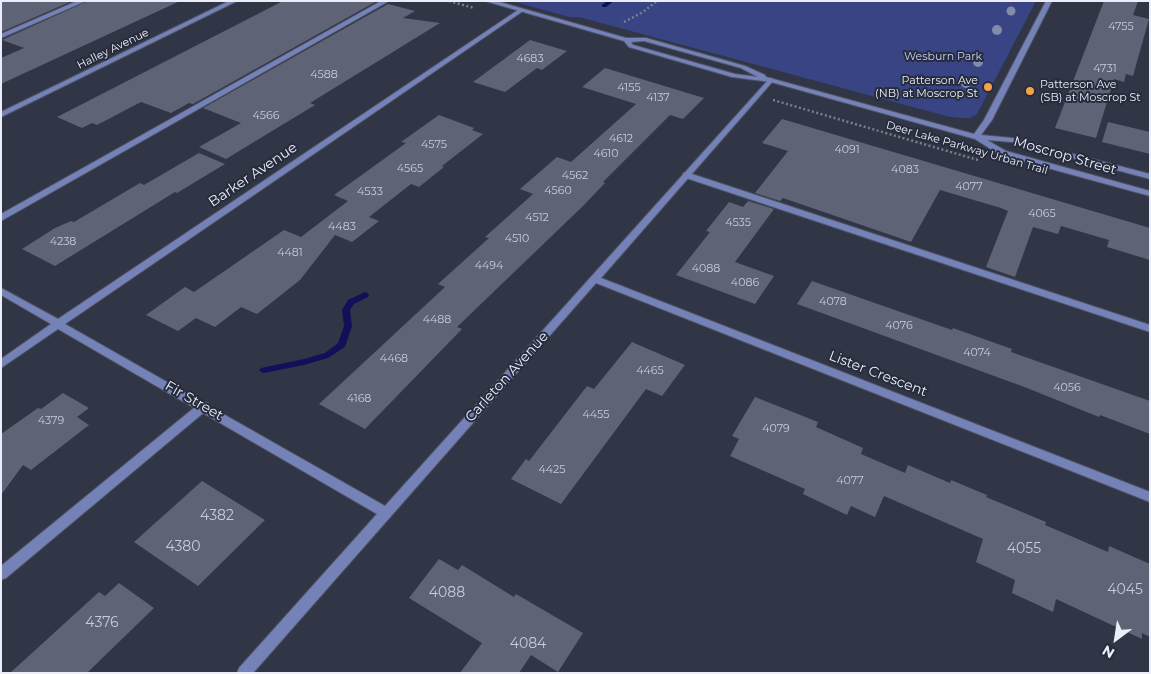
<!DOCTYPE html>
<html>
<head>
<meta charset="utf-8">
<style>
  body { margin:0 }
  #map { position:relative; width:1151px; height:674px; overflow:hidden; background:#313647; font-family:Montserrat,sans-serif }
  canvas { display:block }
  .frame { position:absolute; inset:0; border:2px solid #ebeef9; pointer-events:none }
  .north { position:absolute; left:1091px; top:614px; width:50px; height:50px; -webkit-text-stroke:4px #272c3c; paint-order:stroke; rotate:211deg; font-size:14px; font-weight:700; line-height:20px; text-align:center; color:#ebeef9 }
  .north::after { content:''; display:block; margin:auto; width:18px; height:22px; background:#ebeef9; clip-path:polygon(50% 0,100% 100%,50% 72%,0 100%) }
</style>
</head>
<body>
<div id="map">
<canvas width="1151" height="674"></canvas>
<div class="frame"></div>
<div class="north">N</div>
</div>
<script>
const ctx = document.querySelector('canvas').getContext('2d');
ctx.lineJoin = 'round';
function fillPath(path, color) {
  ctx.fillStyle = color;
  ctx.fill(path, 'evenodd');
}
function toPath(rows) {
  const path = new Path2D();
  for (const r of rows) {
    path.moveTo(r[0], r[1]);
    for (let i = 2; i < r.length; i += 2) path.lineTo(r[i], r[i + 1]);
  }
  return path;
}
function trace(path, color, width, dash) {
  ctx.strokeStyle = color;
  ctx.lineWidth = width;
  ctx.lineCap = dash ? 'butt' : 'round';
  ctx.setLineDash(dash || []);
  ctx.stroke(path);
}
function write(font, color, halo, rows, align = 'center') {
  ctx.font = font + ' Montserrat,sans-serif';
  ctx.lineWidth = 4;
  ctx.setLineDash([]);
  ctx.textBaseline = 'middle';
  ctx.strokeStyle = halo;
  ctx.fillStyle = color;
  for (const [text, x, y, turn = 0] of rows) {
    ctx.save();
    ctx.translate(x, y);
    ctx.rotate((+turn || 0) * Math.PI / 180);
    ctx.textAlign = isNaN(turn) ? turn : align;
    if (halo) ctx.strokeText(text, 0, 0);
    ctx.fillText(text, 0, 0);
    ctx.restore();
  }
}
fillPath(toPath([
  [512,1,1036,1,977,114,970,118,961,118,950,117,579,17,569,17]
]), '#394485');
fillPath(toPath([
  [607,1,614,1,606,7,602,7,602,5,607,1],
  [365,292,368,293,369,295,368,297,354,304,350,310,352,326,345,347,328,358,304,365,264,373,261,372,259,370,261,368,304,359,325,353,338,343,344,326,342,310,348,300,365,292]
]), '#121059');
fillPath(toPath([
  [1,1,72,1,1,32],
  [88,1,180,1,1,84,1,58,24,48,2,40],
  [283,1,377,1,193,104,189,103,171,113,141,102,97,125,92,123,82,128,57,117],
  [1104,1,1138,1,1133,15,1149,19,1133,76,1126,74,1124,82,1114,79,1096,138,1055,128],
  [388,4,415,11,403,18,440,23,310,103,315,105,226,159,199,147,241,123,203,108],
  [530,40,567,51,542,70,537,68,505,92,473,82],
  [605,68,704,98,683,119,670,115,603,182,605,183,583,206,457,327,462,329,365,429,319,404,445,287,438,284,489,238,485,237,533,194,520,189,557,157,571,162,636,104,582,87],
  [439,115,474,128,472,130,483,134,442,166,444,167,419,187,411,184,369,217,379,221,352,242,335,235,300,280,257,314,241,307,215,327,196,318,178,331,146,315,185,287,194,292,284,230,301,237,348,201,334,195,406,143,401,142],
  [782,119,1150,228,1150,260,1107,247,1109,240,1061,226,1058,234,1033,227,1015,277,986,267,1008,211,1001,208,940,190,911,242,783,198,780,201,755,193,788,151,762,143],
  [1108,122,1150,132,1150,154,1102,142],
  [199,153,225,164,177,193,175,192,55,266,22,249,55,228,71,221,74,222,140,183,144,185],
  [748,201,774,209,735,262,774,276,755,304,676,275,710,232,706,231,729,202,743,207],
  [812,281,952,330,953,328,1012,349,1011,352,1150,401,1150,434,1100,415,1099,417,1027,388,797,304],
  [632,342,685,365,662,396,646,389,561,504,511,479,526,459,529,461,587,386,594,389],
  [63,393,89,408,77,417,89,425,31,470,23,465,1,495,1,434,38,408,41,409],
  [755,397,818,422,816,427,863,448,861,454,905,473,908,465,950,483,951,480,987,495,986,497,1046,522,1045,525,1108,552,1109,546,1150,564,1150,637,1142,633,1142,639,1056,599,1053,612,1012,593,1015,580,976,562,983,539,884,496,875,517,851,506,847,515,803,494,805,489,730,456,739,439,732,436],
  [202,481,265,520,198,586,134,542],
  [439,559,458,570,462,565,514,597,516,594,583,633,558,672,531,655,519,673,460,673,482,643,409,598],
  [119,583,154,608,87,673,10,673,99,592,105,596]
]), '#5e6375');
const service = toPath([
  [77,1,86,1,1,38,1,34,77,1],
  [381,1,389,1,1,221,1,214,381,1],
  [683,173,689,173,1150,325,1150,332,683,177,683,173],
  [204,402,208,403,209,406,208,409,6,578,1,580,1,566,200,403,204,402]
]);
const minor = toPath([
  [229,1,237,1,1,117,1,112,229,1],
  [521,8,524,10,523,11,65,324,385,506,769,79,771,78,773,79,773,81,601,278,1150,492,1150,502,596,283,253,673,237,673,239,668,377,514,58,329,1,368,1,359,51,324,1,295,1,288,58,319,521,8]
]);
const tertiary = toPath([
  [485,1,496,1,626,38,646,38,745,66,765,75,766,77,974,134,984,120,1046,1,1052,1,992,120,981,135,1012,138,1150,174,1150,179,1012,142,987,140,1006,151,1150,191,1150,196,1000,155,975,139,771,82,732,77,629,47,624,41,485,1],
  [644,41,741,68,758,77,735,74,633,45,631,42,644,41]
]);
trace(service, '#4f5363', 2);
trace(minor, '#4f5363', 2);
trace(tertiary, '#4f5363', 2);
trace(toPath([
  [449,1,474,8],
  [624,22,643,12,657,1],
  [773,100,978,160]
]), '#7a7e8d', 2.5, [2, 2.5]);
fillPath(service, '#7582b8');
fillPath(minor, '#7582b8');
fillPath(tertiary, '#7582b8');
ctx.fillStyle = '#828baa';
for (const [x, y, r] of [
  [1011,11,4.5],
  [997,30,5],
  [978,62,5],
  [966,83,5]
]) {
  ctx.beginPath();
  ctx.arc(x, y, r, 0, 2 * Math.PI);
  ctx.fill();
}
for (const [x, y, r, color] of [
  [988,87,5,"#f7a149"],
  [1030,91,5,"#f7a149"]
]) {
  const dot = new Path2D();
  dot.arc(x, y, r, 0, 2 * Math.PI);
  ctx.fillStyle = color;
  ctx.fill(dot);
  trace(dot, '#272c3c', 2);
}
write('11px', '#c8cbd8', null, [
  ["4755",1121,27],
  ["4683",530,59],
  ["4731",1105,69],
  ["4588",324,75],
  ["4155",629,88],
  ["4137",658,98],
  ["4566",266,116],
  ["4612",621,139],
  ["4575",434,145],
  ["4091",847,150],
  ["4610",606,154],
  ["4565",410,169],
  ["4083",905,170],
  ["4562",575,176],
  ["4077",969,187],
  ["4560",558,191],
  ["4533",370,192],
  ["4065",1042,214],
  ["4512",537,218],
  ["4535",738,223],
  ["4483",342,227],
  ["4510",517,239],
  ["4238",63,242],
  ["4481",290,253],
  ["4494",489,266],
  ["4088",706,269],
  ["4086",745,283],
  ["4078",833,302],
  ["4488",437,320],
  ["4076",899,326],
  ["4074",977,353],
  ["4468",394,359],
  ["4465",650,371],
  ["4056",1067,388],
  ["4168",359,399],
  ["4455",596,415],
  ["4379",51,421],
  ["4079",776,429],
  ["4425",552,470],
  ["4077",850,481]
]);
write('11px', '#ebeef9', '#272c3c', [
  ["Halley Avenue",113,49,-26],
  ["Deer Lake Parkway Urban Trail",967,148,16]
]);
write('11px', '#c4d0fb', '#272c3c', [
  ["Wesburn Park",943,57]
]);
write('11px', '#ebeef9', '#272c3c', [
  ["Patterson Ave",978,81],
  ["(NB) at Moscrop St",978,94],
  ["Patterson Ave",1040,85,"left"],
  ["(SB) at Moscrop St",1040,98,"left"]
], 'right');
write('14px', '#ebeef9', '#272c3c', [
  ["Moscrop Street",1065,156,16],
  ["Barker Avenue",253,175,-34],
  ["Lister Crescent",878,374,21],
  ["Carleton Avenue",507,377,-48],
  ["Fir Street",194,401,30]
]);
write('14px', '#c8cbd8', null, [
  ["4382",217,516],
  ["4380",183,547],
  ["4055",1024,549],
  ["4045",1125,590],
  ["4088",447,593],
  ["4376",102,623],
  ["4084",528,644]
]);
</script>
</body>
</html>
